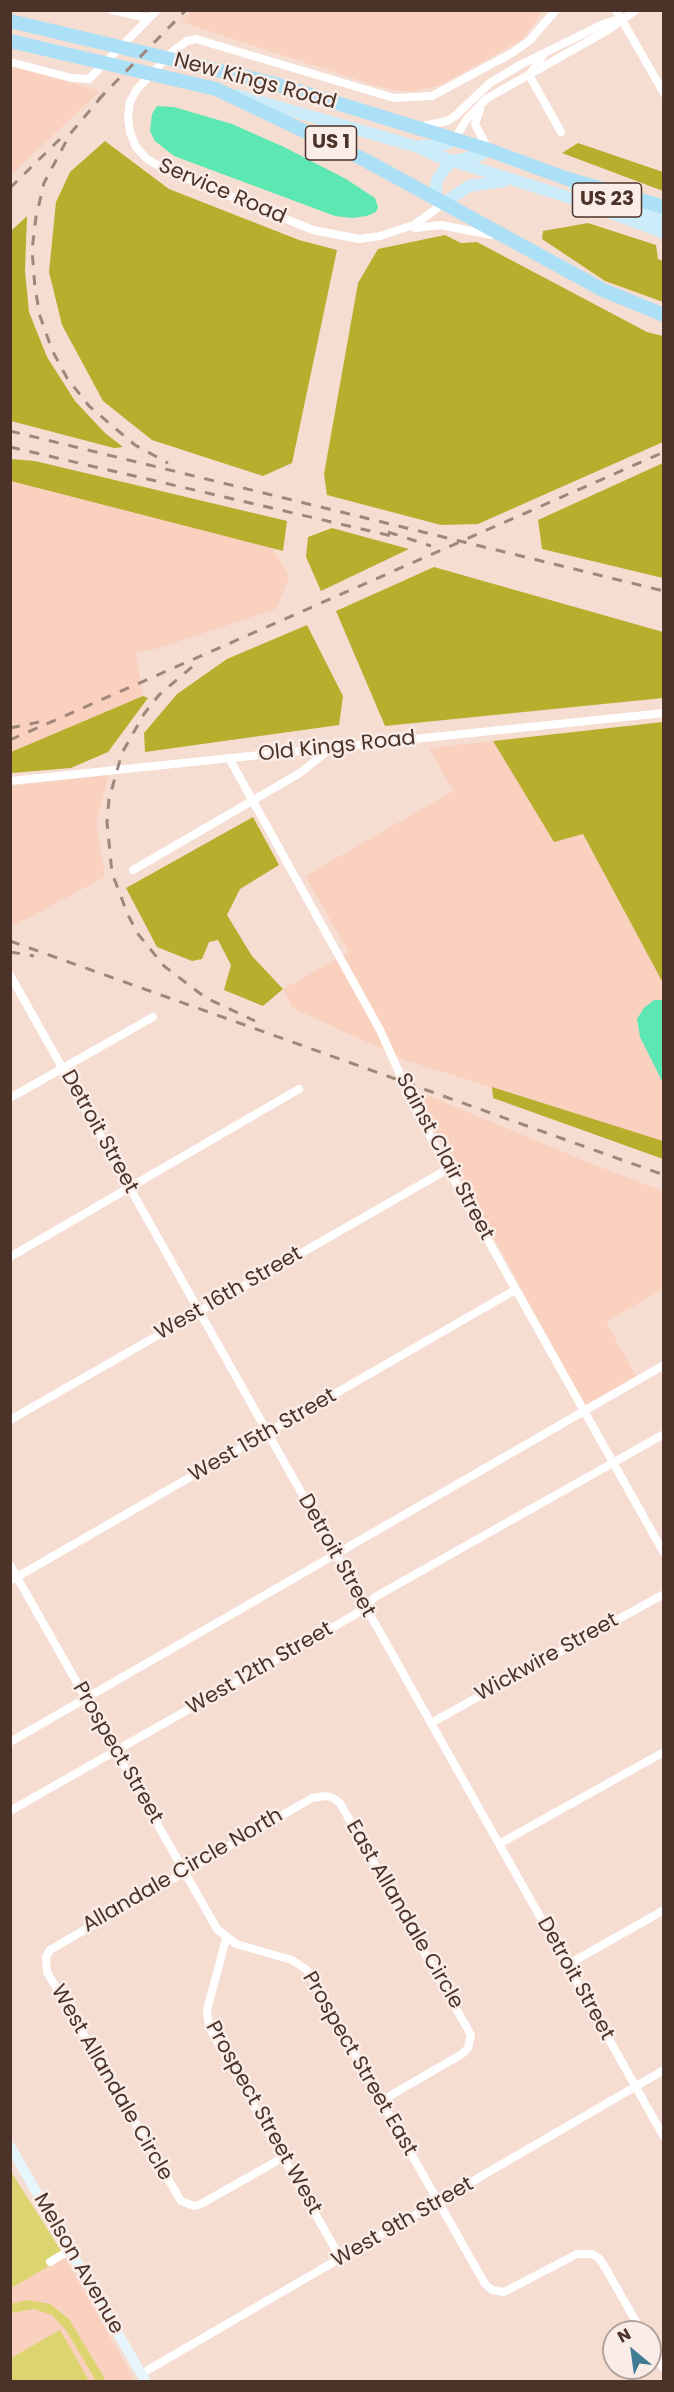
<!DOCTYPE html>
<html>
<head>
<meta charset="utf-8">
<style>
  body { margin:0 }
  #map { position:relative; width:674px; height:2392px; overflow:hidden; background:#f6ddd2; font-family:Poppins,sans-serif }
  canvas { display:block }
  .frame { position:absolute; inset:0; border:12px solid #4b3329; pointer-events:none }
  .north { position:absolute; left:602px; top:2320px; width:60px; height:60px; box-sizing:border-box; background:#faede8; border:2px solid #b4a39c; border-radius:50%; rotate:331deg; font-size:16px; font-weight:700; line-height:24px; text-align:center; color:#4b3329 }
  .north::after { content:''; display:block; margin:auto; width:21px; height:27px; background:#3f7c93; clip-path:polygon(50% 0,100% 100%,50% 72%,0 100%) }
</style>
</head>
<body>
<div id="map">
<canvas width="674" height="2392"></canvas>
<div class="frame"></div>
<div class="north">N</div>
</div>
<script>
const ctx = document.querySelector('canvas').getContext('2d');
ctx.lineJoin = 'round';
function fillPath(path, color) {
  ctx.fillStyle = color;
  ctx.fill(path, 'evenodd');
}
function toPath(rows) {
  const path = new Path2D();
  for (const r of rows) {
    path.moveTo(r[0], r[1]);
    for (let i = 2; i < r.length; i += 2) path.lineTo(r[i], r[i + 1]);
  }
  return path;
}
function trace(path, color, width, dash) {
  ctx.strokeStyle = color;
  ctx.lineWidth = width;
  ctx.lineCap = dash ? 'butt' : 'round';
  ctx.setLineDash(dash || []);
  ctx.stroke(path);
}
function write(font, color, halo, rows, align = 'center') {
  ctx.font = font + ' Poppins,sans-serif';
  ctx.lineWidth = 5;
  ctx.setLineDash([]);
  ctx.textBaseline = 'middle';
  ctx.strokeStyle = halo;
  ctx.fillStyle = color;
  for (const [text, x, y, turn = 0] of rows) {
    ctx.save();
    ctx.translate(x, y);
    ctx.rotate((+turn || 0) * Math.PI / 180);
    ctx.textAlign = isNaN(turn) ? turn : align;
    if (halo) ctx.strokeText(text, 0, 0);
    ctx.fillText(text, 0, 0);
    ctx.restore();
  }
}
fillPath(toPath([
  [193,10,543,10,543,11,523,39,441,85,412,92,383,88,181,22],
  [11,65,100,91,11,175],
  [11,481,268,542,290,576,276,609,155,649,136,652,143,696,11,752],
  [493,741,554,841,583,834,663,983,663,1142,405,1060,293,1008,283,989,349,952,305,876,453,791,429,748],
  [109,775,96,823,105,877,15,925,11,924,11,786],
  [413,1089,592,1164,663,1191,663,1289,606,1322,636,1376,585,1405],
  [65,2257,135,2381,11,2381,10,2288]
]), '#fad1bf');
fillPath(toPath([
  [10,2170,65,2257,11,2288,10,2288],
  [27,2300,50,2304,69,2319,106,2381,96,2381,66,2330,52,2315,34,2309,11,2313,11,2304],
  [60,2330,89,2381,11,2381,11,2358]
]), '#dbd46f');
fillPath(toPath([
  [105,141,169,189,299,240,337,250,292,463,263,476,152,440,103,401,62,325,49,272,56,202,70,172],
  [578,143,663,172,663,191,562,153],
  [27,216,25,271,29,312,47,357,75,401,105,433,123,447,114,448,11,421,11,231],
  [588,223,656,245,658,259,663,261,663,302,605,281,542,239,543,231],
  [445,235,461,243,477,242,647,332,663,336,663,442,478,524,441,525,327,495,324,474,358,283,378,249],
  [10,459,35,461,287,521,283,551,11,481],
  [663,463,663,578,542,549,538,520],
  [332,528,409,549,321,591,306,557,308,537],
  [434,567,663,632,663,698,385,726,336,611],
  [307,625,343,696,339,725,145,752,144,733,177,694,227,659],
  [143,696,148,698,108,752,71,768,11,773,11,752],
  [663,722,664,722,663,983,583,834,554,842,493,741],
  [253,817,279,865,240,889,227,915,252,956,283,989,263,1006,224,990,231,965,218,940,209,942,202,959,192,961,157,947,126,888],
  [492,1087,663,1141,663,1159,493,1098]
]), '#b8ae2e');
fillPath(toPath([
  [157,106,174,107,232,124,284,147,346,179,375,198,378,207,376,212,367,216,352,218,335,216,174,156,155,141,150,131,152,114],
  [654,1000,663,1000,663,1083,640,1037,637,1019,644,1008]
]), '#5ce7b3');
trace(toPath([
  [112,10,148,18],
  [616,10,664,93],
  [544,54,529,75,561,132],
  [10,62,72,78,89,79,157,10],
  [480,109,475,124,488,149],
  [423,126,447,121,455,116,490,83,520,65,603,24,622,18],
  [454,140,467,119,486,99,608,30,636,10],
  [444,203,414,225,380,236,359,239,313,230,166,170,147,159,136,147,130,132,128,117,130,102,137,89,173,51,187,41,196,39,394,98,432,96,512,53,529,41,556,10],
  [415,228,441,225,491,235],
  [229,758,380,1030,417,1112,448,1169,664,1553],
  [10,781,664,713],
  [133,870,300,773,330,749],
  [10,975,664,2137],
  [10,1098,153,1017],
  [10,1257,299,1089],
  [10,1420,448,1169],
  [10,1565,217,1929,236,1944,292,1960,307,1970,485,2284,492,2290,504,2292,577,2254,592,2254,599,2258,606,2269,642,2332],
  [10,1581,515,1290],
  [431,1723,664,1594],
  [10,1742,664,1365],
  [10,1811,356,1614,375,1597,664,1434],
  [499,1844,664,1752],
  [226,1939,207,2010,209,2027,341,2259],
  [567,1965,664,1910],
  [284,2157,201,2204,194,2206,181,2201,47,1972,46,1957,50,1950,312,1798,326,1796,333,1798,340,1803,471,2035,468,2048,462,2054,381,2101],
  [50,2262,70,2250],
  [650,2346,664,2369],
  [141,2374,664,2070]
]), '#fff', 8);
trace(toPath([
  [10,2146,146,2382]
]), '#e6f6fc', 10);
trace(toPath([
  [237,95,418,147,434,155,568,197,664,233],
  [419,146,440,146,453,141],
  [573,184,664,221],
  [435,198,437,180,445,168,453,161,478,156,489,150],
  [444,203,469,186,504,181]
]), '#cdecfa', 12);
trace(toPath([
  [10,21,272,83,489,150,565,178,664,207],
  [10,41,216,89,365,160,603,290,664,315]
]), '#ace0f6', 14);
trace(toPath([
  [103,95,70,134,44,183,36,217,32,250,35,288,40,316,52,350,67,378,89,406,135,445,168,463],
  [98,100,186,10],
  [10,188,64,135],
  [10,431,664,591],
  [10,447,396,537],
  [388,532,431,546],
  [192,667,159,695,144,714,122,753,109,799,107,822,112,873,128,915,138,934,164,966,206,998,255,1021],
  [10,728,39,722],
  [10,740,664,452],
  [10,941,664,1175],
  [10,952,34,956]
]), '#9f877c', 3, [10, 10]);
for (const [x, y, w] of [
  [331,143,51],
  [607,200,69]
]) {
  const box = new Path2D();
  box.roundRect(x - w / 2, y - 17, w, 34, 4.5);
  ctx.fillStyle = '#faede8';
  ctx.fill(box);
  trace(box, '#4b3329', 1.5);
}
write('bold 20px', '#4b3329', null, [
  ["US 1",331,143],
  ["US 23",607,200]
]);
write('21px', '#4b3329', '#faede8', [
  ["New Kings Road",255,82,15],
  ["Service Road",222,192,23],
  ["Old Kings Road",337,747,-6],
  ["Detroit Street",99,1132,61],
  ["Sainst Clair Street",444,1157,62],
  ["West 16th Street",229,1294,-30],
  ["West 15th Street",263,1436,-30],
  ["Detroit Street",336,1556,61],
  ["Wickwire Street",547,1658,-29],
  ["West 12th Street",260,1669,-30],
  ["Prospect Street",117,1753,60],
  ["Allandale Circle North",183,1871,-30],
  ["East Allandale Circle",404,1915,60],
  ["Detroit Street",575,1979,61],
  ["Prospect Street East",359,2064,60],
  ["West Allandale Circle",111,2083,60],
  ["Prospect Street West",263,2118,61],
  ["West 9th Street",403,2223,-30],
  ["Melson Avenue",78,2264,60]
]);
</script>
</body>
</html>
